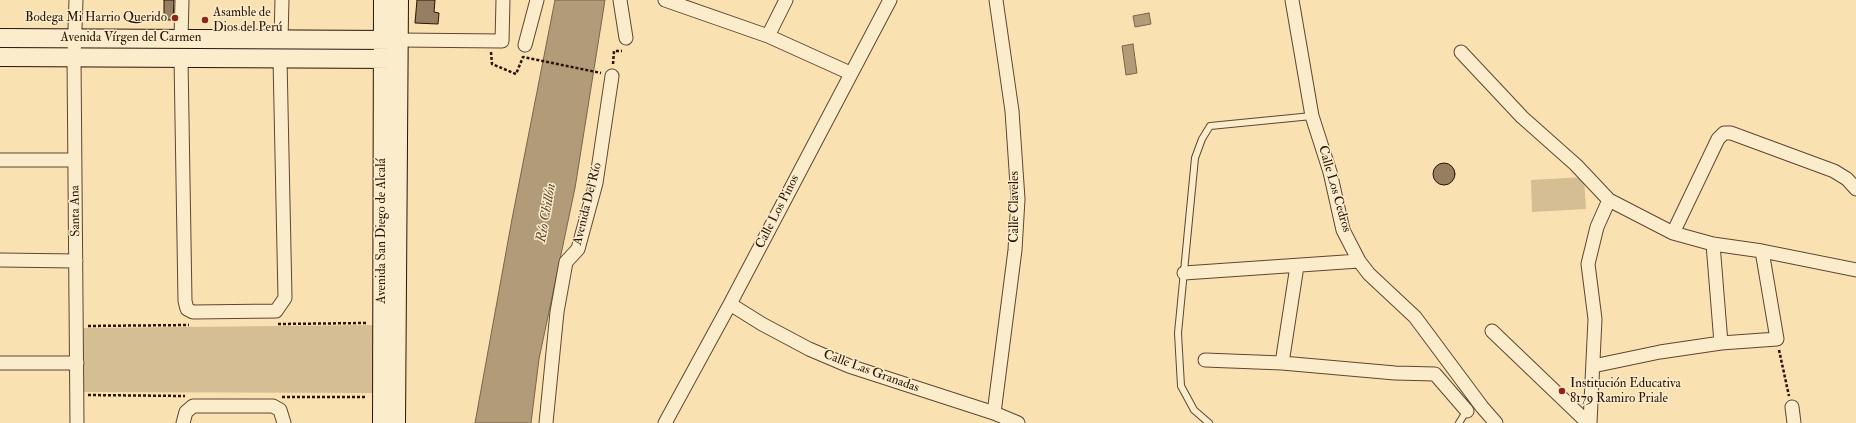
<!DOCTYPE html>
<html>
<head>
<meta charset="utf-8">
<style>
  body { margin:0 }
  canvas { display:block; background:#f9e1b1 }
</style>
</head>
<body>
<canvas width="1856" height="423"></canvas>
<script>
const ctx = document.querySelector('canvas').getContext('2d');
ctx.lineJoin = 'round';
function fillPath(path, color) {
  ctx.fillStyle = color;
  ctx.fill(path, 'evenodd');
}
function toPath(rows) {
  const path = new Path2D();
  for (const r of rows) {
    if (r.length === 3) {
      path.moveTo(r[0] + r[2], r[1]);
      path.arc(r[0], r[1], r[2], 0, 2 * Math.PI);
      continue;
    }
    path.moveTo(r[0], r[1]);
    for (let i = 2; i < r.length; i += 2) path.lineTo(r[i], r[i + 1]);
  }
  return path;
}
function trace(path, color, width, dash) {
  ctx.strokeStyle = color;
  ctx.lineWidth = width;
  ctx.lineCap = dash ? 'butt' : 'round';
  ctx.setLineDash(dash || []);
  ctx.stroke(path);
}
function write(font, color, halo, rows, align = 'center') {
  ctx.font = font + ' "IM FELL Double Pica",serif';
  ctx.lineWidth = 3;
  ctx.setLineDash([]);
  ctx.textBaseline = 'middle';
  ctx.strokeStyle = halo;
  ctx.fillStyle = color;
  for (const [text, x, y, turn = 0] of rows) {
    ctx.save();
    ctx.translate(x, y);
    ctx.rotate((+turn || 0) * Math.PI / 180);
    ctx.textAlign = isNaN(turn) ? turn : align;
    if (halo) ctx.strokeText(text, 0, 0);
    ctx.fillText(text, 0, 0);
    ctx.restore();
  }
}
fillPath(toPath([
  [1584,177,1586,209,1532,212,1531,180],
  [377,325,376,393,82,392,83,328]
]), '#d6be94');
const water = toPath([
  [555,0,605,0,575,188,539,359,531,423,475,423,512,219,555,0],
  [1149,13,1151,24,1135,27,1133,16,1149,13],
  [1133,44,1137,73,1126,75,1122,46,1133,44]
]);
fillPath(water, '#b29b78');
trace(water, '#7b654b', 1);
const building = toPath([
  [164,0,174,0,173,20,164,20,164,0],
  [417,0,435,0,434,12,439,13,438,24,415,23,417,0],
  [1444,174,11]
]);
fillPath(building, '#957f60');
trace(building, '#291408', 1);
const lane = toPath([
  [1209,423,1194,410,1181,386,1178,333,1195,158,1202,139,1210,126,1312,116],
  [1459,423,1467,410]
]);
const street = toPath([
  [76,0,74,57,77,423],
  [620,0,626,38],
  [665,0,768,36,850,73],
  [1292,0,1312,116,1330,172,1343,230,1359,261,1369,274,1415,317,1482,407,1496,423],
  [768,36,786,0],
  [181,38,182,0],
  [281,39,282,0],
  [399,40,502,41,503,0],
  [525,45,537,0],
  [1461,52,1522,117,1576,165,1609,200,1673,233,1713,244,1762,251,1856,270],
  [181,58,185,301,187,309,193,312,276,311,285,298,280,59],
  [0,160,75,160],
  [1673,233,1718,139,1724,133,1731,133,1834,171,1847,179,1856,189],
  [1713,244,1721,343],
  [0,260,76,261],
  [1184,273,1359,261],
  [730,304,762,324,809,349,849,366,994,413,1018,423],
  [1492,331,1588,423],
  [1205,360,1282,363,1395,373,1435,374,1467,411],
  [0,363,77,363],
  [1282,363,1297,266],
  [1593,366,1660,352,1721,343,1777,339,1762,251],
  [1792,407,1794,423],
  [994,413,1015,250,1018,199,1012,111,996,0],
  [183,423,186,412,193,406,273,406,280,410,284,423],
  [546,423,557,312,566,262,578,249,596,183,612,76],
  [665,423,730,304,890,0],
  [1590,423,1595,319,1588,264,1597,227,1609,200]
]);
const secondary = toPath([
  [0,38,394,40],
  [0,57,394,59],
  [382,423,383,0],
  [396,423,399,0]
]);
trace(lane, '#5d4732', 8);
trace(street, '#5d4732', 15);
trace(secondary, '#291408', 20);
trace(toPath([
  [491,52,492,64,516,74,523,57,601,73],
  [613,64,614,51,622,51],
  [278,324,367,323],
  [88,326,189,325],
  [1779,350,1789,396],
  [88,395,185,396],
  [282,397,367,397]
]), '#291408', 2.5, [3, 2]);
trace(lane, '#fbeccc', 6);
trace(street, '#fbeccc', 13);
trace(secondary, '#fbeccc', 18);
for (const [x, y, r, color] of [
  [175,18,4,"#8f2418"],
  [205,20,4,"#8f2418"],
  [1562,391,4,"#8f2418"]
]) {
  const dot = new Path2D();
  dot.arc(x, y, r, 0, 2 * Math.PI);
  ctx.fillStyle = color;
  ctx.fill(dot);
  trace(dot, '#fbeccc', 1.5);
}
write('13px', '#291408', '#fbeccc', [
  ["Asamble de",213,13],
  ["Dios del Perú",213,28],
  ["Bodega Mi Harrio Querido",167,18,"right"],
  ["Institución Educativa",1570,384],
  ["8179 Ramiro Priale",1570,399]
], 'left');
write('13px', '#291408', '#fbeccc', [
  ["Avenida Vírgen del Carmen",131,38],
  ["Calle Los Cedros",1334,189,74],
  ["Avenida Del Río",588,204,-76],
  ["Calle Claveles",1015,207,-90],
  ["Santa Ana",76,211,-91],
  ["Calle Los Pinos",778,212,-63],
  ["Avenida San Diego de Alcalá",382,231,-90],
  ["Calle Las Granadas",871,372,20]
]);
write('italic 14px', '#604a35', '#fbeccc', [
  ["Río Chillón",547,213,-80]
]);
</script>
</body>
</html>
